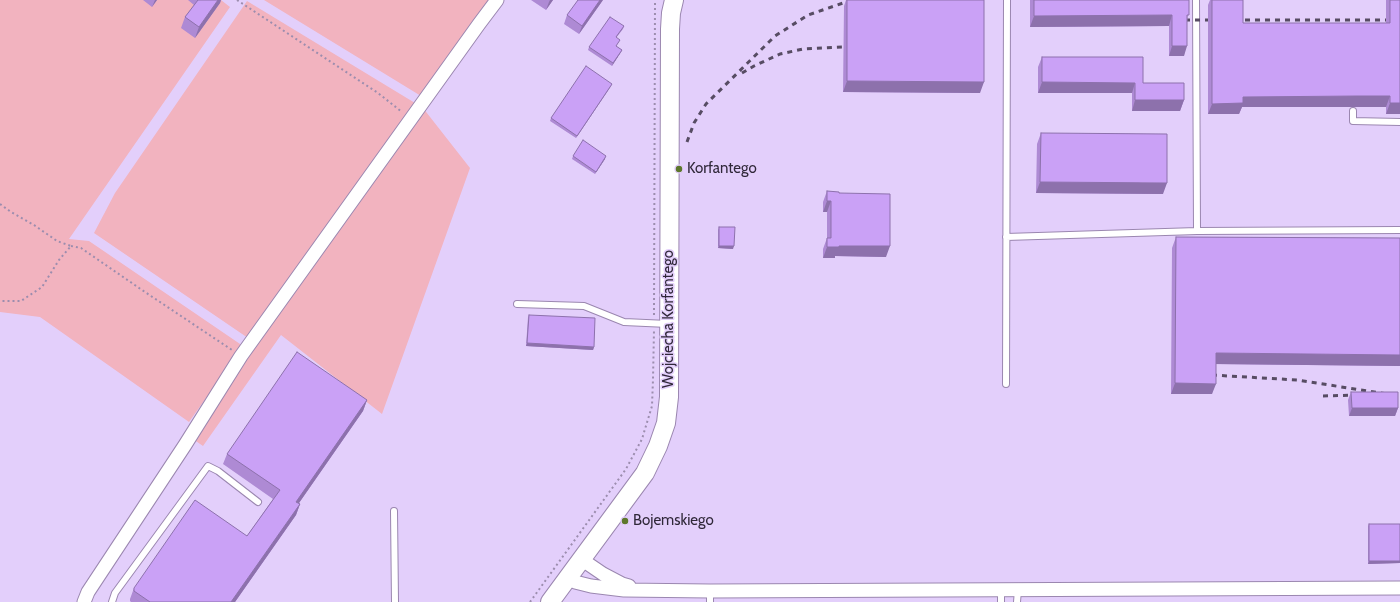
<!DOCTYPE html>
<html>
<head>
<meta charset="utf-8">
<style>
  body { margin:0 }
  canvas { display:block; background:#e3cffb }
</style>
</head>
<body>
<canvas width="1400" height="602"></canvas>
<script>
const ctx = document.querySelector('canvas').getContext('2d');
ctx.lineJoin = 'round';
function fillPath(path, color) {
  ctx.fillStyle = color;
  ctx.fill(path, 'evenodd');
}
function toPath(rows) {
  const path = new Path2D();
  for (const r of rows) {
    path.moveTo(r[0], r[1]);
    for (let i = 2; i < r.length; i += 2) path.lineTo(r[i], r[i + 1]);
  }
  return path;
}
function trace(path, color, width, dash) {
  ctx.strokeStyle = color;
  ctx.lineWidth = width;
  ctx.lineCap = dash ? 'butt' : 'round';
  ctx.setLineDash(dash || []);
  ctx.stroke(path);
}
function write(font, color, halo, rows, align = 'center') {
  ctx.font = font + ' Cabin,sans-serif';
  ctx.lineWidth = 3;
  ctx.setLineDash([]);
  ctx.textBaseline = 'middle';
  ctx.strokeStyle = halo;
  ctx.fillStyle = color;
  for (const [text, x, y, turn = 0] of rows) {
    ctx.save();
    ctx.translate(x, y);
    ctx.rotate((+turn || 0) * Math.PI / 180);
    ctx.textAlign = isNaN(turn) ? turn : align;
    if (halo) ctx.strokeText(text, 0, 0);
    ctx.fillText(text, 0, 0);
    ctx.restore();
  }
}
fillPath(toPath([
  [0,0,221,0,230,7,69,239,89,241,243,346,189,422,40,317,0,312],
  [264,0,489,0,421,96],
  [247,1,415,103,248,338,94,233,115,193],
  [423,108,470,168,382,414,281,335,203,446,190,437]
]), '#f2b3bf');
const lane = toPath([
  [1353,111,1353,121,1400,122],
  [1197,231,1400,230],
  [1006,237,1197,231,1196,0],
  [517,304,584,306,624,322,668,324],
  [1006,384,1007,0],
  [394,511,395,602],
  [1001,590,1001,602],
  [710,591,710,602],
  [112,602,115,593,208,466,218,471,258,502],
  [1017,602,1018,590]
]);
const street = toPath([
  [581,559,603,574,622,584,629,586],
  [568,577,575,582,591,586,624,590,710,591,1400,588],
  [84,602,88,592,185,445,241,356,479,24,497,0]
]);
const secondary = toPath([
  [550,602,645,473,658,446,666,423,669,397,670,29,671,13,674,0]
]);
trace(lane, '#9b87b0', 8);
trace(street, '#9b87b0', 15);
trace(secondary, '#9b87b0', 20);
trace(toPath([
  [237,0,378,93,402,112],
  [0,204,11,212,34,225,57,241,71,246,59,260,42,287,21,301,0,301],
  [71,246,81,248,142,290,232,350],
  [654,315,655,0],
  [530,602,626,469,642,439,652,406,653,379,654,330]
]), '#9c8dae', 2, [2, 3]);
trace(lane, '#fff', 6);
trace(street, '#fff', 13);
trace(secondary, '#fff', 18);
trace(toPath([
  [1185,20,1400,20],
  [742,73,754,66,780,54,803,49,844,47],
  [687,142,694,123,706,104,775,36,808,15,852,0],
  [1212,375,1297,380,1387,394],
  [1323,396,1360,395]
]), '#574c63', 3, [5, 5]);
fillPath(toPath([
  [143,0,157,0,152,7],
  [188,0,221,0,220,3,195,38,181,28,185,17,194,5],
  [531,0,553,0,546,10],
  [603,0,579,34,564,24,567,15],
  [846,0,984,0,980,93,843,92,844,6],
  [1030,0,1189,0,1184,56,1169,56,1169,26,1030,27],
  [1210,0,1243,0,1243,23,1386,23,1386,0,1400,0,1400,114,1386,114,1386,107,1242,107,1239,114,1208,114,1208,5],
  [624,26,623,29,616,38,620,40,616,46,622,50,621,52,612,66,588,50,589,47],
  [1042,57,1143,83,1184,100,1180,111,1132,111,1132,93,1038,93,1038,67],
  [611,86,576,138,550,121,551,118],
  [1041,133,1163,194,1036,193,1037,144],
  [573,156,605,159,595,174,572,159],
  [827,191,839,193,886,257,835,256,835,258,823,258,823,249,827,238,827,212,823,212,823,202],
  [719,227,733,249,718,248,718,230],
  [1176,237,1400,238,1400,366,1216,364,1212,394,1171,394,1172,248],
  [529,315,594,347,593,350,526,346,528,317],
  [1351,392,1398,408,1395,416,1349,416,1348,400],
  [367,400,363,411,299,503,300,504,296,515,235,602,131,602,130,601,130,599,134,588,247,536,273,499,223,464,227,454],
  [1369,524,1400,524,1400,563,1368,564,1368,526]
]), '#ae8ad4');
fillPath(toPath([
  [155,0,157,0,152,7],
  [218,0,221,0,220,3,195,38,199,27],
  [550,0,553,0,546,10,549,2],
  [600,0,603,0,579,34,582,26],
  [1172,15,1169,26,1030,27,1034,16],
  [1172,46,1187,46,1184,56,1169,56],
  [622,50,621,52,612,66,613,63],
  [847,81,984,82,980,93,843,92],
  [1042,82,1135,83,1132,93,1038,93],
  [612,84,611,86,576,138,577,136],
  [1357,96,1390,96,1386,107,1242,107,1239,114,1208,114,1212,104,1243,97],
  [1135,100,1184,100,1180,111,1132,111],
  [1390,103,1400,103,1400,114,1386,114],
  [606,156,605,159,595,174,596,172],
  [1040,182,1167,183,1163,194,1036,193],
  [827,201,831,201,827,212,823,212],
  [719,246,734,246,733,249,718,248],
  [839,246,890,246,886,257,835,256,835,258,823,258,827,247],
  [527,343,594,347,593,350,526,346],
  [1216,353,1400,355,1400,366,1212,364],
  [1175,383,1216,384,1212,394,1171,394],
  [367,400,363,411,292,513,296,502],
  [1352,408,1398,408,1395,416,1349,416],
  [300,504,296,515,235,602,231,602],
  [1369,561,1400,561,1400,563,1368,564]
]), '#8d71ac');
const building = toPath([
  [198,0,218,0,199,27,185,17,198,0],
  [578,0,600,0,582,26,567,15,578,0],
  [847,0,984,0,984,82,847,81,847,0],
  [1034,0,1189,0,1189,15,1187,15,1187,46,1172,46,1172,15,1034,16,1034,0],
  [1212,0,1243,0,1243,23,1390,23,1390,0,1400,0,1400,103,1390,103,1390,96,1357,96,1243,97,1243,103,1212,104,1212,0],
  [610,17,624,26,616,37,620,40,616,46,622,50,613,63,589,47,610,17],
  [1042,57,1143,57,1143,83,1184,83,1184,100,1135,100,1135,83,1042,82,1042,57],
  [586,66,612,84,577,136,551,118,586,66],
  [1041,133,1167,134,1167,183,1040,182,1041,133],
  [583,140,606,156,596,172,573,156,583,140],
  [827,191,839,192,839,193,890,194,890,246,839,246,839,247,827,247,827,238,831,238,831,201,827,201,827,191],
  [719,227,735,227,734,246,719,246,719,227],
  [1176,237,1400,238,1400,355,1216,353,1216,384,1175,383,1176,237],
  [529,315,595,318,594,347,527,343,529,315],
  [297,352,367,400,296,502,300,504,231,602,150,602,134,591,134,588,195,500,247,536,280,490,227,454,297,352],
  [1351,392,1398,392,1398,408,1352,408,1351,392],
  [1369,524,1400,524,1400,561,1369,561,1369,524]
]);
fillPath(building, '#caa1f6');
trace(building, '#8d71ac', 1);
for (const [x, y, r, color] of [
  [679,169,4,"#5d772b"],
  [625,521,4,"#5d772b"]
]) {
  const dot = new Path2D();
  dot.arc(x, y, r, 0, 2 * Math.PI);
  ctx.fillStyle = color;
  ctx.fill(dot);
  trace(dot, '#e3cffb', 1.5);
}
write('15px', '#302839', '#e3cffb', [
  ["Korfantego",687,169],
  ["Bojemskiego",633,521]
], 'left');
write('15px', '#302839', '#e3cffb', [
  ["Wojciecha Korfantego",669,319,-90]
]);
</script>
</body>
</html>
